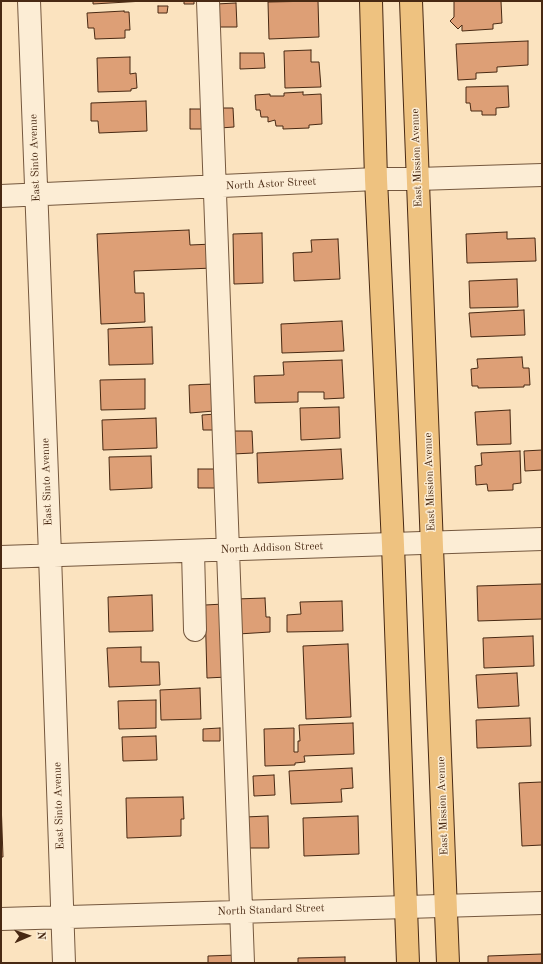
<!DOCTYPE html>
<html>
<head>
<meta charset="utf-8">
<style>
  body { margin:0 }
  #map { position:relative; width:543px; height:964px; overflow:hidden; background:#fbe3bf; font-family:"Old Standard TT",serif }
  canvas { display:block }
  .frame { position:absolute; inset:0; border:2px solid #482913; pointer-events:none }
  .north { position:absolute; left:8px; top:916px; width:40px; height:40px; -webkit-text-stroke:3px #fcedd5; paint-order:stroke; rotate:88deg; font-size:11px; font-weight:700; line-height:16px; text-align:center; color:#482913 }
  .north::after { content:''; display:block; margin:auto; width:14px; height:18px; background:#482913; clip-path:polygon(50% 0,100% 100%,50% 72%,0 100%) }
</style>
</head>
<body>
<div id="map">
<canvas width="543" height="964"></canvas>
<div class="frame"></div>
<div class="north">N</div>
</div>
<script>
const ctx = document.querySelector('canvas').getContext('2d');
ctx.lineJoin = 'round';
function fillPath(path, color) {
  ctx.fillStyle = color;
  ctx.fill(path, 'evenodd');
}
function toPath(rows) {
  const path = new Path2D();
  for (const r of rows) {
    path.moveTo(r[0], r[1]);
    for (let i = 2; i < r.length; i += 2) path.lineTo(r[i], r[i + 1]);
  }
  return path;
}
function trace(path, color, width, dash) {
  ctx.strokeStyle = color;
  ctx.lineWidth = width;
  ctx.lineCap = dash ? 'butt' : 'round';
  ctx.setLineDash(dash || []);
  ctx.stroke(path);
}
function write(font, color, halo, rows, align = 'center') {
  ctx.font = font + ' "Old Standard TT",serif';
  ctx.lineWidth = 3;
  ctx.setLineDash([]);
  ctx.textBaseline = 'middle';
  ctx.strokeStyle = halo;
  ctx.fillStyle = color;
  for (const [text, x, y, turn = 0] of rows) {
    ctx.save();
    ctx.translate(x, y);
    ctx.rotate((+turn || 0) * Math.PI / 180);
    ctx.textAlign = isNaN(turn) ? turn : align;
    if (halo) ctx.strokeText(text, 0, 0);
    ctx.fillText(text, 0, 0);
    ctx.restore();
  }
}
const building = toPath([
  [93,1,144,1,93,4,93,1],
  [184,1,194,1,194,4,184,4,184,1],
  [318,1,319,37,269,39,268,2,318,1],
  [454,1,501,1,502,23,493,24,493,29,462,31,462,25,458,29,450,21,454,17,454,1],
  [236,3,237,27,217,27,216,4,236,3],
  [158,6,168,6,167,13,158,13,158,6],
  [124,11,124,12,129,12,130,30,125,30,125,38,95,39,94,28,88,28,87,13,124,11],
  [528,41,528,65,497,67,497,72,476,73,476,79,458,80,456,44,528,41],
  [311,50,311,62,319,62,321,87,285,88,284,51,311,50],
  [240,53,264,53,265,68,240,69,240,53],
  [130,57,130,74,136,73,137,88,131,89,131,91,98,92,97,58,130,57],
  [508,86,509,107,496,108,496,115,482,115,482,111,471,111,470,103,466,103,466,87,508,86],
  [303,92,303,95,321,94,322,124,309,125,309,128,283,129,283,126,276,126,275,120,268,122,268,117,261,117,260,110,256,110,255,95,270,94,270,96,284,96,284,93,303,92],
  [146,101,147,131,99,133,98,121,91,121,91,103,146,101],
  [219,108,233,108,234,127,220,128,219,108],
  [190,109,204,109,205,129,190,129,190,109],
  [189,230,190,245,213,244,214,268,134,271,135,293,144,293,145,322,101,324,97,234,189,230],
  [507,232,507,239,535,238,536,261,467,263,466,234,507,232],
  [262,233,263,283,234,284,233,234,262,233],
  [338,239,340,279,294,281,293,253,312,252,311,240,338,239],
  [517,279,518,307,470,308,469,281,517,279],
  [524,310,525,335,471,337,469,313,524,310],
  [342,321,344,351,282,353,281,324,342,321],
  [152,327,153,364,109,365,108,329,152,327],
  [522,357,523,368,529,368,530,385,524,385,524,387,478,388,478,386,472,386,471,369,478,368,477,359,522,357],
  [342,360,344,398,324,399,324,392,298,392,298,402,255,403,254,376,284,375,283,362,342,360],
  [145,379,145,409,101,410,100,380,145,379],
  [213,384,214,411,190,413,189,385,213,384],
  [339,407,340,438,301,440,300,408,339,407],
  [510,410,511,444,477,445,475,412,510,410],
  [216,414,216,430,203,430,202,415,216,414],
  [156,418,157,448,103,450,102,420,156,418],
  [232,431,252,431,253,453,233,454,232,431],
  [341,449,343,479,258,483,257,453,341,449],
  [542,450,542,470,525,471,524,451,542,450],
  [520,451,521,483,513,484,513,490,488,491,487,484,476,485,475,466,482,465,481,453,520,451],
  [151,456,152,488,110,490,109,457,151,456],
  [198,469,216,469,216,488,198,488,198,469],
  [542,584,542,619,478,621,477,586,542,584],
  [152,595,153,631,109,632,108,597,152,595],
  [265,598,266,617,270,617,270,632,238,634,236,599,265,598],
  [342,601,343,631,287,632,287,615,301,614,300,602,342,601],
  [224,604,227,677,207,678,205,605,224,604],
  [533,636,534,666,484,668,483,638,533,636],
  [348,644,351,717,306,719,303,646,348,644],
  [141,647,141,662,159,662,160,685,109,687,107,648,141,647],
  [517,673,519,706,478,708,476,675,517,673],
  [200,688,201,719,161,720,160,690,200,688],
  [156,700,156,728,119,729,118,701,156,700],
  [530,718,531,746,477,748,476,720,530,718],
  [353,723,354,754,304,756,305,762,295,763,295,765,265,766,264,729,294,728,294,752,298,752,298,741,300,741,299,725,353,723],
  [220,728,220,741,203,741,203,729,220,728],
  [156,736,157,760,123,761,122,737,156,736],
  [352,768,353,788,341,789,342,802,291,804,289,771,352,768],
  [274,775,275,795,254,796,253,776,274,775],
  [542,782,542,845,522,846,519,783,542,782],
  [183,797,184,819,181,819,181,836,127,838,126,798,183,797],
  [1,801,3,857,1,857,1,801],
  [268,816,269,848,246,848,245,817,268,816],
  [358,816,359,854,304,856,303,818,358,816],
  [542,954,542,963,488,963,488,956,542,954],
  [237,955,237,963,208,963,208,956,237,955],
  [345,957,345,963,298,963,298,958,345,957]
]);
fillPath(building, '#dd9f76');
trace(building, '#482913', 1);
const minor = toPath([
  [29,1,50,555,64,963],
  [208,1,243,963],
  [1,196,376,179,418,179,542,175],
  [193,551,195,630],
  [1,557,542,539],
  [1,919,542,903]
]);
const major = toPath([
  [371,1,376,179,393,545,408,963],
  [411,1,448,963]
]);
trace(minor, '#75583e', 24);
trace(major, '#482913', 24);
trace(minor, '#fcedd5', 22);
trace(major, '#eec280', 22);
write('11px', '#482913', '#fcedd5', [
  ["East Sinto Avenue",35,158,-92],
  ["East Mission Avenue",417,158,-92],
  ["North Astor Street",271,184,-3],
  ["East Sinto Avenue",47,482,-92],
  ["East Mission Avenue",430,482,-92],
  ["North Addison Street",272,548,-2],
  ["East Sinto Avenue",59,806,-92],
  ["East Mission Avenue",443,806,-92],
  ["North Standard Street",271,910,-2]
]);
</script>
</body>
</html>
